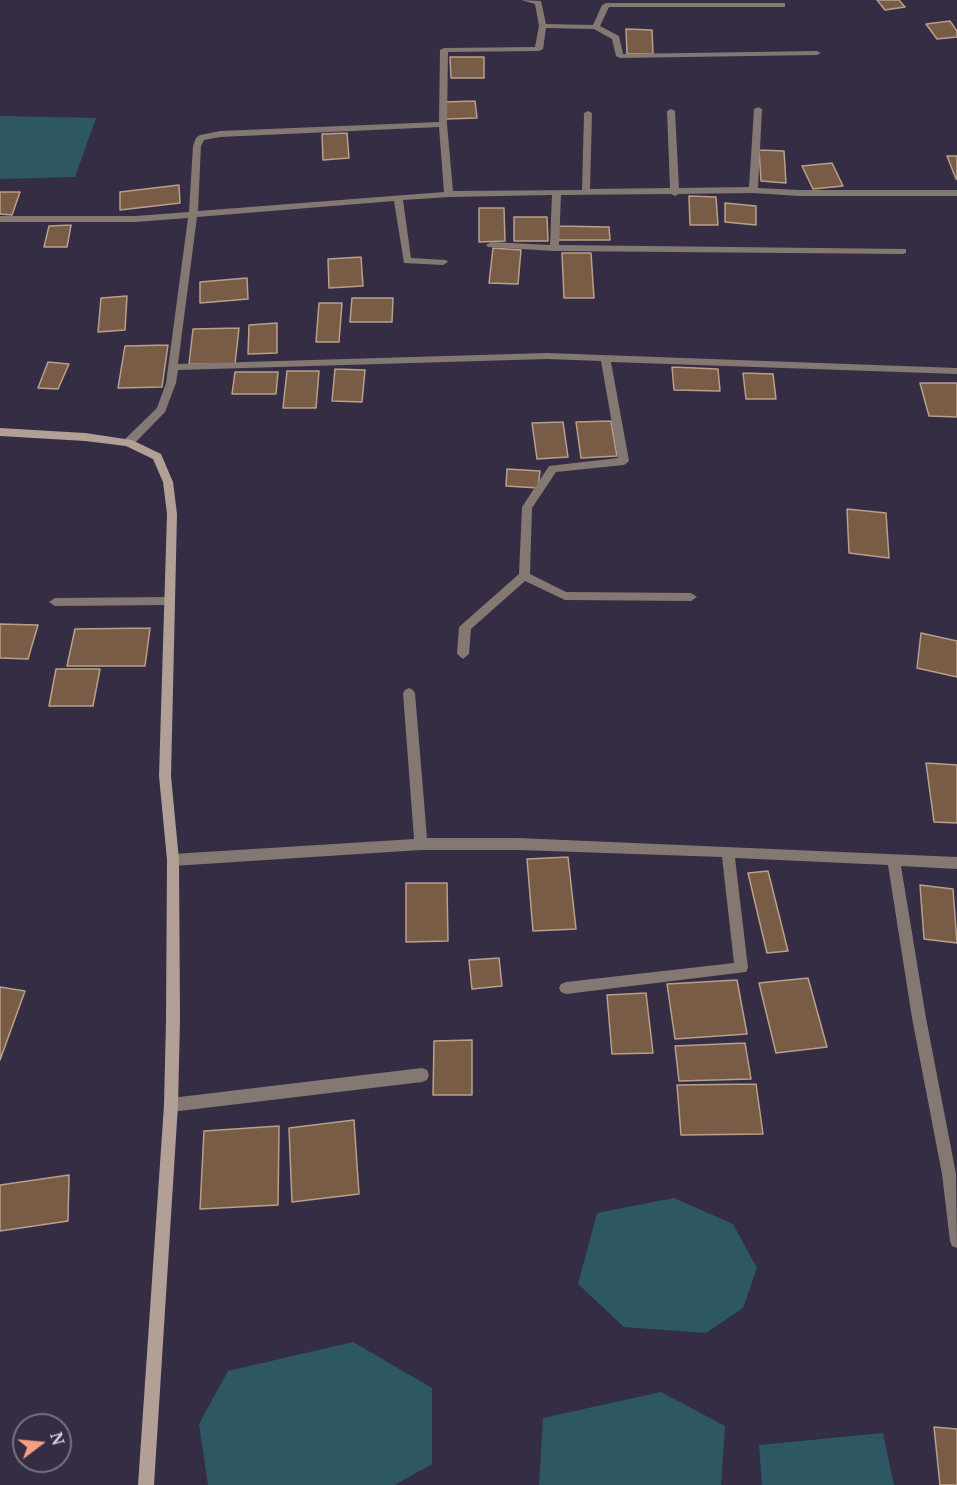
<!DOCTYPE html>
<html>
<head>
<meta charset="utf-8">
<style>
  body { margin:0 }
  #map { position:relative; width:957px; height:1485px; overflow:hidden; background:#352d43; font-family:"Noto Serif",serif }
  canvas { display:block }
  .north { position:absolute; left:12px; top:1413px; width:60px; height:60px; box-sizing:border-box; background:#352d43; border:2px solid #777183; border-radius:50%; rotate:74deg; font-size:16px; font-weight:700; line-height:24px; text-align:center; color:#dad6e4 }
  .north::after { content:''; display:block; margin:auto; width:21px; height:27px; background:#f3a082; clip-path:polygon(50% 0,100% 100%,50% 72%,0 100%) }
</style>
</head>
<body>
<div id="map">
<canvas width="957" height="1485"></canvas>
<div class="north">N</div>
</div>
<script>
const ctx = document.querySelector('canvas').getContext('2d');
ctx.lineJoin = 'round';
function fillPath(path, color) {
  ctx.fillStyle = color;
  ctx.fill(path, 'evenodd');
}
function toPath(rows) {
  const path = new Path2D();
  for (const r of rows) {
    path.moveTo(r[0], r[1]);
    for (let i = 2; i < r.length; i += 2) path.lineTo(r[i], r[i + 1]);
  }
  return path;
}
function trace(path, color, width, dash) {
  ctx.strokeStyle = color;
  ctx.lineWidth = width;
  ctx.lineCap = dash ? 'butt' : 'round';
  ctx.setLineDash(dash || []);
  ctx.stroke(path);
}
fillPath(toPath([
  [0,116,96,118,75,177,0,179],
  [674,1198,733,1224,757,1268,743,1308,706,1333,624,1327,578,1284,597,1213],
  [353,1342,432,1388,432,1464,395,1485,208,1485,199,1424,228,1371],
  [661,1392,725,1426,721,1485,539,1485,543,1418],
  [883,1433,894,1485,762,1485,759,1445]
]), '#2d5863');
const building = toPath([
  [877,0,899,0,905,7,885,10,877,0],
  [950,21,957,31,957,37,937,39,926,24,950,21],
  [626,29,652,30,653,54,627,54,626,29],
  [450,57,484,57,484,78,451,78,450,57],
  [475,101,477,118,446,119,445,102,475,101],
  [347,133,349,158,323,160,322,134,347,133],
  [759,150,784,151,786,183,761,181,759,150],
  [947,156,957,156,957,179,956,179,947,156],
  [832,163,843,186,813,189,802,166,832,163],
  [179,185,180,203,120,210,120,192,179,185],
  [0,192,20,192,12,215,0,214,0,192],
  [689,196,716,197,718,225,690,225,689,196],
  [725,203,756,206,756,225,725,222,725,203],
  [479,208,504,208,505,241,479,242,479,208],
  [514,217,547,217,548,241,514,241,514,217],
  [71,225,67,247,44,247,49,226,71,225],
  [557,226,609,227,610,240,558,240,557,226],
  [493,248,521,250,518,284,489,283,493,248],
  [562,253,591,253,594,298,564,298,562,253],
  [361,257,363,286,329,288,328,259,361,257],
  [247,278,248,299,200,303,200,282,247,278],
  [127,296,125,330,98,332,101,298,127,296],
  [352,298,393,298,392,322,350,322,352,298],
  [319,303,342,303,339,342,316,342,319,303],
  [277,323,277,353,248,354,249,325,277,323],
  [239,328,235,364,189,364,193,329,239,328],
  [168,345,162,387,118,388,125,346,168,345],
  [48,362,69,364,58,389,38,388,48,362],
  [672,367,718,369,720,391,674,390,672,367],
  [335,369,365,370,362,402,332,401,335,369],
  [287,371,319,371,316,408,283,408,287,371],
  [235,372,278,372,276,394,232,394,235,372],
  [743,373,773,374,776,399,746,399,743,373],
  [920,383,957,383,957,417,929,416,920,383],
  [611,421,617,456,581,458,576,422,611,421],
  [563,422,568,457,537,459,532,423,563,422],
  [507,469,540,471,538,488,506,486,507,469],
  [847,509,886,513,889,558,849,553,847,509],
  [0,624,38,625,28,659,0,658,0,624],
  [150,628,145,666,67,666,75,629,150,628],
  [921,633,957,641,957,677,917,668,921,633],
  [56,669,100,669,93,706,49,706,56,669],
  [926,763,957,765,957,823,934,822,926,763],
  [568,857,576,929,533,931,527,859,568,857],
  [768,871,788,951,767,953,748,873,768,871],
  [406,883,447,883,448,941,406,942,406,883],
  [920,885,953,889,957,943,924,939,920,885],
  [499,958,502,986,472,989,469,960,499,958],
  [808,978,827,1047,776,1053,759,983,808,978],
  [737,980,747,1034,675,1039,667,984,737,980],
  [0,987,25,991,0,1060,0,987],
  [646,993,653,1053,612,1054,607,995,646,993],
  [472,1040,472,1095,433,1095,434,1041,472,1040],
  [745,1043,751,1079,679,1081,675,1046,745,1043],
  [756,1084,763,1134,681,1135,677,1085,756,1084],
  [354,1120,359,1194,292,1202,289,1128,354,1120],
  [279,1126,278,1205,200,1209,204,1131,279,1126],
  [69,1175,68,1221,0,1231,0,1185,69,1175],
  [934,1427,957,1429,957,1485,940,1485,934,1427]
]);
fillPath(building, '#795c46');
trace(building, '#b8a08d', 1.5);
fillPath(toPath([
  [521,0,541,1,546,24,593,25,602,5,606,3,785,3,785,7,609,7,600,26,619,36,623,54,817,51,821,53,817,55,620,58,616,56,612,39,594,29,546,28,543,49,539,51,448,52,447,124,453,191,582,190,584,113,588,111,592,113,590,189,670,188,667,111,671,109,675,111,679,188,749,187,754,109,758,107,762,109,758,188,799,190,957,190,957,196,799,196,753,193,679,194,675,196,671,194,561,195,559,245,906,249,906,253,903,254,554,251,488,247,486,245,491,242,550,245,552,195,449,197,403,200,411,258,446,260,448,262,443,265,404,263,394,201,197,217,178,364,547,353,957,368,957,374,611,362,629,461,624,465,556,472,532,508,530,574,566,592,691,593,697,597,691,601,565,600,525,581,471,629,469,654,463,659,457,654,459,627,519,574,522,507,549,466,618,458,601,361,547,359,178,370,176,383,165,412,132,446,128,447,123,443,124,440,157,408,166,383,188,218,135,222,0,222,0,216,135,216,189,212,193,146,196,138,200,135,220,131,439,122,440,50,444,48,535,47,539,26,535,4,521,0],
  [439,127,444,192,198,211,201,146,204,140,220,137,439,127],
  [169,597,175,601,169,605,55,606,49,602,55,598,169,597],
  [409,688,413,690,415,693,427,838,518,838,957,857,957,869,901,866,926,1018,956,1174,957,1248,952,1246,950,1241,942,1174,912,1018,888,865,735,858,748,968,746,972,566,994,561,992,559,988,561,984,566,982,734,963,722,857,518,850,421,850,173,866,169,864,167,860,169,856,173,854,414,839,403,693,405,690,409,688],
  [422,1068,427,1070,429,1075,427,1080,422,1082,171,1112,166,1110,164,1105,166,1100,171,1098,422,1068]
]), '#847872');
fillPath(toPath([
  [0,428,85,433,132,440,161,454,173,482,177,514,171,776,179,860,180,1020,178,1105,154,1485,138,1485,164,1105,166,1020,167,860,159,776,167,514,163,482,153,459,126,446,85,441,0,436,0,428]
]), '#b29f96');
</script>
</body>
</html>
